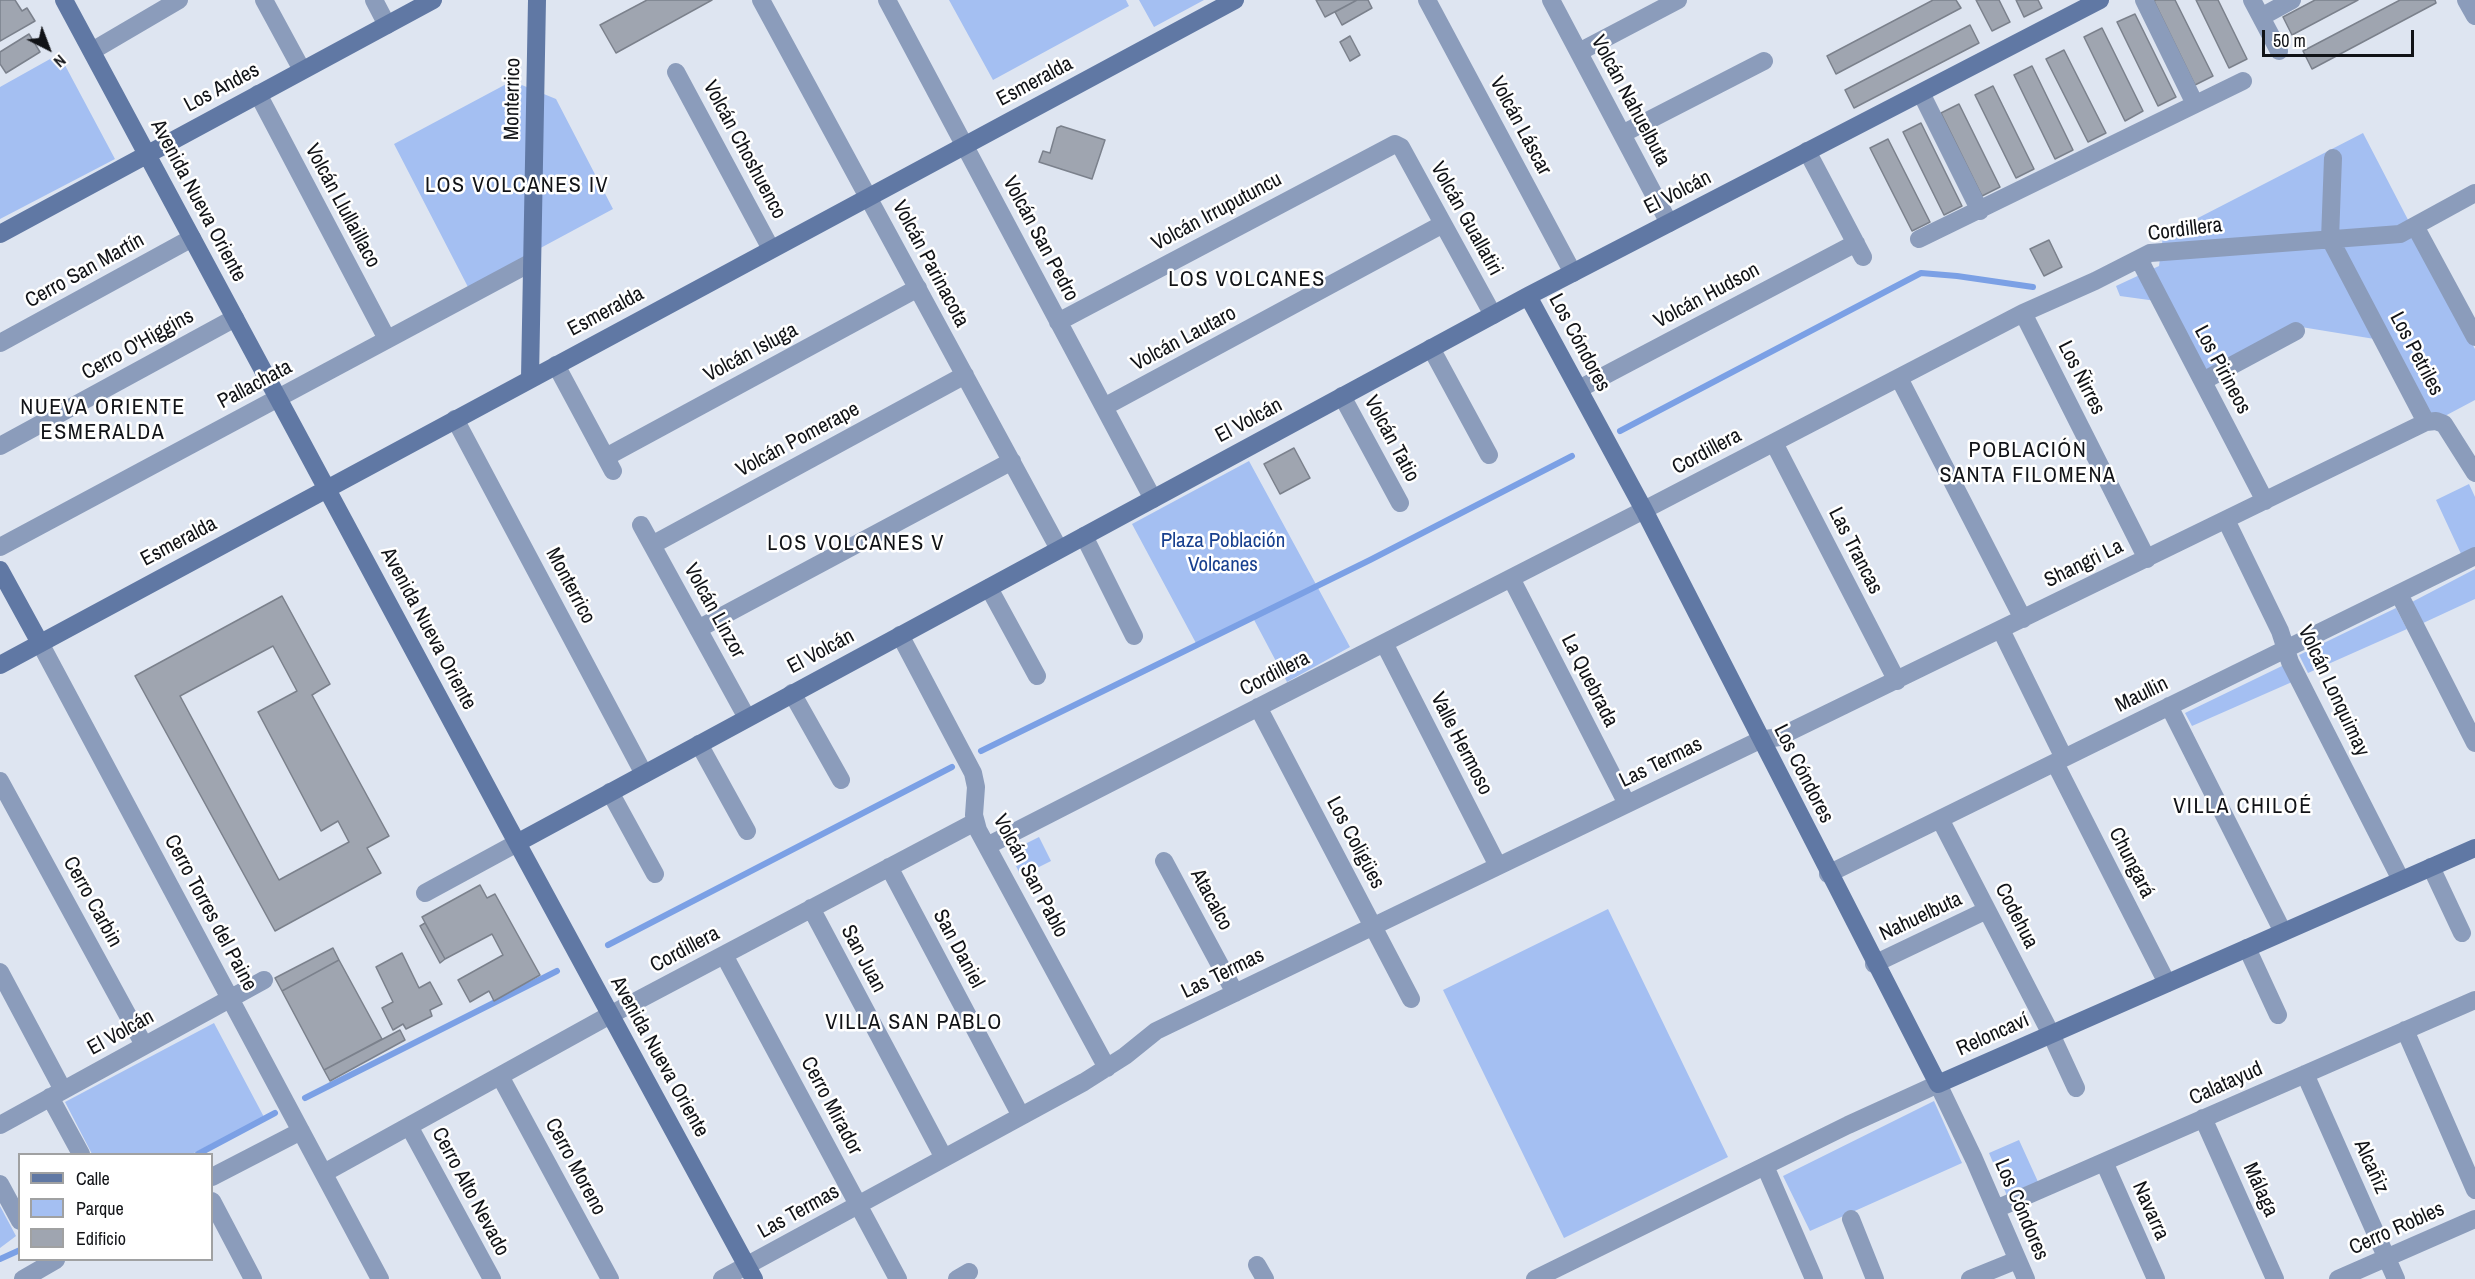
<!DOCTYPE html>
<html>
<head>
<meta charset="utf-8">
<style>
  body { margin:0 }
  #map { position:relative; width:2475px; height:1279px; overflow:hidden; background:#dee5f1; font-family:"Archivo Narrow",sans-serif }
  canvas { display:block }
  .legend { position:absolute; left:18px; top:1153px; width:195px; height:108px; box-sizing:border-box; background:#fff; border:2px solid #a0a1a2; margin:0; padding:8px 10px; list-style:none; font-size:18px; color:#111317 }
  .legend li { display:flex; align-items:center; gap:12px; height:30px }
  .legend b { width:30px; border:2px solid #a0a1a2 }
  .north { position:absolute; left:18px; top:18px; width:60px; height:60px; -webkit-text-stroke:4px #fff; paint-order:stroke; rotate:138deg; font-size:16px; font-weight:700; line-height:24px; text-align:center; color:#111317 }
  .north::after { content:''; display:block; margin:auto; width:21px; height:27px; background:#111317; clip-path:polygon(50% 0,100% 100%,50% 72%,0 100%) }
  .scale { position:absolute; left:2262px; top:30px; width:152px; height:27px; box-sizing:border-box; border:3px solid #111317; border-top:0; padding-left:8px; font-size:18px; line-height:21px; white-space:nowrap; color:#111317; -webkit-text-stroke:4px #fff; paint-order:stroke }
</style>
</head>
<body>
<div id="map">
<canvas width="2475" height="1279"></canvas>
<ul class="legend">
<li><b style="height:8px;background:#6078a4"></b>Calle</li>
<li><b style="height:16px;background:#a4bff2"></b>Parque</li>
<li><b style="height:16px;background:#9fa5b0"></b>Edificio</li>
</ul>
<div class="north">N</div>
<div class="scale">50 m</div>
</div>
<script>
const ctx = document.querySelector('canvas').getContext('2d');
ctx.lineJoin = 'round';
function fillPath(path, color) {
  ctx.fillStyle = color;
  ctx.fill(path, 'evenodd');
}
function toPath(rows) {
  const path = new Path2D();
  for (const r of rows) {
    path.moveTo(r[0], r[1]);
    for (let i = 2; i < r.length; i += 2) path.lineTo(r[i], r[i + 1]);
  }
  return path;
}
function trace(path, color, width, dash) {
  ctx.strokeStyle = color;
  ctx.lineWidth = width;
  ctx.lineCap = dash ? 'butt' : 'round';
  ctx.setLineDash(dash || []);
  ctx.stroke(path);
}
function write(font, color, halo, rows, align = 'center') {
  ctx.font = font + ' "Archivo Narrow",sans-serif';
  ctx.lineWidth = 5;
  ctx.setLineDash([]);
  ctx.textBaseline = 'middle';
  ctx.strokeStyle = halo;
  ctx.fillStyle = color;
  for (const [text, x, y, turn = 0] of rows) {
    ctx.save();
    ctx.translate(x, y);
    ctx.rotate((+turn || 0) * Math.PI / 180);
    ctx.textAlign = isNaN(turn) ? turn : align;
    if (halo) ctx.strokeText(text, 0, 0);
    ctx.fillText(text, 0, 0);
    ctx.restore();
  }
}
fillPath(toPath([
  [949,0,1126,0,1129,6,993,80],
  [1139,0,1204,0,1154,27],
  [59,54,115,159,0,219,0,87],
  [512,81,556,99,613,209,468,287,394,144],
  [2363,133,2475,349,2475,400,2443,417,2428,412,2393,342,2295,326,2205,371,2171,303,2120,296,2116,286,2159,266,2163,236],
  [1249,461,1350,647,1287,682,1252,616,1197,645,1132,524],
  [2469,484,2475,497,2475,550,2462,556,2436,500],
  [2475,569,2475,599,2421,624,2410,603],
  [2396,608,2407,629,2308,673,2299,655],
  [2284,665,2292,682,2192,726,2185,713],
  [1039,837,1051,861,1021,876,1013,860,1023,845],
  [1608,909,1728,1157,1564,1238,1443,990],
  [214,1023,264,1117,192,1154,92,1154,65,1102],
  [1934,1101,1962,1163,1810,1231,1783,1176],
  [2019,1140,2039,1184,2008,1198,1989,1153],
  [0,1206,16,1236,0,1248]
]), '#a4bff2');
trace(toPath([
  [1620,431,1921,273,1957,276,2033,287],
  [981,751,1370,560,1572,456],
  [608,945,952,767],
  [305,1098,557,971],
  [198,1154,275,1113],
  [0,1259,20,1250]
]), '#7ba0e5', 6);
const building = toPath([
  [0,0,15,0,22,11,27,8,35,21,0,41,0,0],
  [647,0,712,0,616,53,600,25,647,0],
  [1316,0,1357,0,1325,17,1316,0],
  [1357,0,1368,0,1372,8,1342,25,1335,12,1357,0],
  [1933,0,1956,0,1961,8,1836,74,1827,56,1933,0],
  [1976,0,1999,0,2010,22,1992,31,1976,0],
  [2016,0,2038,0,2042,8,2024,17,2016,0],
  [2156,0,2175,0,2213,76,2195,85,2154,1,2156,0],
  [2196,0,2218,0,2247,59,2229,68,2196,0],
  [2315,0,2358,0,2292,35,2283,17,2315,0],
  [2400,0,2435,0,2436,3,2312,69,2303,51,2400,0],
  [2135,14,2176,97,2158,106,2117,22,2135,14],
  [1970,25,1979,43,1854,108,1845,90,1970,25],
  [2102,28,2143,111,2125,121,2084,37,2102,28],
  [29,34,40,52,6,73,0,64,0,52,29,34],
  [1350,36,1360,55,1350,61,1340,42,1350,36],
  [2064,50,2106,133,2088,142,2046,59,2064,50],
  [2032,66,2073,150,2055,159,2014,75,2032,66],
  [1993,86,2034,169,2016,178,1975,95,1993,86],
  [1959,104,2000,187,1982,196,1941,113,1959,104],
  [1921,123,1962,206,1944,215,1903,132,1921,123],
  [1061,126,1105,140,1092,179,1039,162,1043,151,1050,153,1057,128,1061,126],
  [1888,139,1930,222,1912,231,1870,148,1888,139],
  [2049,240,2062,267,2044,276,2030,249,2049,240],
  [1294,448,1310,478,1280,494,1264,464,1294,448],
  [282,596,330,684,312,695,389,836,367,848,381,873,275,931,135,676,282,596],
  [273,646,297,691,258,712,321,831,338,821,349,842,279,880,180,696,273,646],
  [480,885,487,898,495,894,540,975,494,1001,489,991,470,1002,458,980,503,955,492,934,445,959,422,917,480,885],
  [425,923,445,959,440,963,420,926,425,923],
  [333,948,339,960,282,991,275,978,333,948],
  [402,953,419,988,430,982,442,1004,430,1010,432,1016,406,1029,403,1024,393,1030,382,1008,393,1002,376,967,402,953],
  [339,960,382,1039,324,1070,282,991,339,960],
  [400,1030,405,1040,330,1081,324,1070,400,1030]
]);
fillPath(building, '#9fa5b0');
trace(building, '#7b818c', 1.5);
trace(toPath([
  [264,0,302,70],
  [374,0,387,25],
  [761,0,1059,549],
  [887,0,1153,499],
  [1427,0,1573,273],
  [1551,0,1669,223],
  [2144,0,2195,104],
  [2252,0,2279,51],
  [2466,0,2475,16],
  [2261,17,2292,0],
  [92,51,179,0],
  [1579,52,1678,0],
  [676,72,771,249],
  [1921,93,1980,211],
  [258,94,387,339],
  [1622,134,1764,61],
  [1807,151,1863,257],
  [2333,158,2330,239,2426,422,2436,421,2444,424,2475,473],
  [2415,226,2475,337],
  [1919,239,2243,81],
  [2139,259,2265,501],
  [2023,313,2147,559],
  [1058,322,1395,144,1401,147,1493,315],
  [0,343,192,238],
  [1431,348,1489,455],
  [556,365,613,471],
  [1899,378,2023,619],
  [2203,381,2296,331],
  [1579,389,1856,243],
  [1342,396,1400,503],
  [1104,407,1443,224],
  [455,419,644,774],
  [1774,443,1897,681],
  [0,446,235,318],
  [606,457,918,288],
  [2226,520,2280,631,2290,662,2401,880],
  [641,525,747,718],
  [1084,536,1134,636],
  [652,545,965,375],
  [0,547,532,262],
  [1511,578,1627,804],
  [989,588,1037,676],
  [2399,594,2475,743],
  [698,629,1012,461],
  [2001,630,2064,758],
  [900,635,973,773,976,787,974,815,978,830,1107,1068],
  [40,643,380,1279],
  [1384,643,1498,866],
  [792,693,841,780],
  [2169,706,2283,932],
  [1258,707,1411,999],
  [699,744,747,831],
  [2055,763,2167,983],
  [0,781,144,1045],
  [610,792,655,874],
  [1940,819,2051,1034,2076,1088],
  [987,846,1644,510,2023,313,2095,281,2150,253,2400,234,2475,193],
  [1164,861,1235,993],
  [889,867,1021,1116],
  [2431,867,2462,933],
  [1828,874,2475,556],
  [425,893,517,843],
  [811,908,944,1158],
  [2247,948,2278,1015],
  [724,955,898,1279],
  [1874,964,1987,910],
  [0,972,63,1090],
  [2405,1030,2475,1190],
  [2305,1074,2396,1279],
  [500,1076,610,1279],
  [50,1097,81,1154],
  [2203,1118,2275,1279],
  [0,1125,264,980],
  [409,1126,492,1279],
  [2104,1162,2156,1279],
  [1765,1166,1814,1279],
  [324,1173,610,1015,975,822],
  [212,1177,301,1131],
  [0,1184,20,1221],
  [212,1201,253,1279],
  [1996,1209,2475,1000],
  [1851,1219,1875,1279],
  [1257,1265,1265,1279],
  [23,1279,56,1260],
  [722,1279,1084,1082,1125,1056,1156,1031,1760,740,1779,737,2426,422],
  [957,1279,969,1272],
  [1535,1279,1848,1125,1938,1084,1974,1159,2026,1279],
  [1970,1279,2017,1260],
  [2338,1279,2475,1219]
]), '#8b9cbb', 18);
trace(toPath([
  [64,0,509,828,754,1279],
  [0,234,433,0],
  [1528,296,1644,510,1938,1084,2475,848],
  [530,378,537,0],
  [0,570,40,643],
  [0,665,1235,0],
  [517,843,1528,296,2100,0]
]), '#6078a4', 18);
write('21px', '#111317', '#fff', [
  ["Esmeralda",1035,82,-28],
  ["Los Andes",222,88,-28],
  ["Monterrico",513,99,-89],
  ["Volcán Nahuelbuta",1630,101,62],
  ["Volcán Láscar",1520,126,62],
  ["Volcán Choshuenco",744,150,62],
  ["El Volcán",1678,193,-27],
  ["Avenida Nueva Oriente",198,201,62],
  ["Volcán Llullaillaco",342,206,62],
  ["Volcán Irruputuncu",1217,212,-28],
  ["Volcán Guallatiri",1466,219,61],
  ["Cordillera",2185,230,-7],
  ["Volcán San Pedro",1040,239,62],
  ["Volcán Parinacota",930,264,62],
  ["Cerro San Martín",85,271,-29],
  ["Volcán Hudson",1707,296,-28],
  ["Esmeralda",606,312,-28],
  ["Volcán Lautaro",1184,339,-28],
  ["Los Cóndores",1579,343,62],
  ["Cerro O'Higgins",138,345,-29],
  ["Volcán Isluga",751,353,-28],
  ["Los Petriles",2416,354,62],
  ["Los Pirineos",2222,370,62],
  ["Los Ñirres",2081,378,63],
  ["Pallachata",255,385,-28],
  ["El Volcán",1249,421,-28],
  ["Volcán Tatio",1391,439,62],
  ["Volcán Pomerape",798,440,-28],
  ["Cordillera",1707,452,-28],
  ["Esmeralda",179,542,-28],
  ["Las Trancas",1855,551,63],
  ["Shangri La",2084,564,-26],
  ["Monterrico",570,586,62],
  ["Volcán Linzor",714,611,61],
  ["Avenida Nueva Oriente",428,629,62],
  ["El Volcán",821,652,-28],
  ["Cordillera",1275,674,-27],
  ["La Quebrada",1589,681,63],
  ["Volcán Lonquimay",2333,691,65],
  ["Maullin",2142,695,-26],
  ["Valle Hermoso",1461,744,63],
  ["Las Termas",1661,763,-26],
  ["Los Cóndores",1803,774,63],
  ["Los Coligües",1355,843,62],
  ["Chungará",2131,863,63],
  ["Volcán San Pablo",1030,876,62],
  ["Atacalco",1211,900,62],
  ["Cerro Carbin",92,902,61],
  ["Cerro Torres del Paine",210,913,62],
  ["Codehua",2016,916,63],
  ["Nahuelbuta",1921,917,-25],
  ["San Daniel",958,949,62],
  ["Cordillera",685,950,-28],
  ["San Juan",863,959,62],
  ["Las Termas",1223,974,-26],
  ["El Volcán",121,1033,-29],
  ["Reloncaví",1993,1035,-24],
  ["Avenida Nueva Oriente",659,1057,61],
  ["Calatayud",2226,1084,-24],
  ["Cerro Mirador",831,1106,62],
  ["Cerro Moreno",575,1167,62],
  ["Alcañiz",2371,1167,66],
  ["Málaga",2260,1190,66],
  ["Cerro Alto Nevado",470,1192,62],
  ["Los Cóndores",2021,1210,67],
  ["Navarra",2150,1211,66],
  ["Las Termas",799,1212,-29],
  ["Cerro Robles",2397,1229,-24]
]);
write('21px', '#18408f', '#fff', [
  ["Plaza Población",1223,541],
  ["Volcanes",1223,565]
]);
ctx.letterSpacing = '1.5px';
write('22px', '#111317', '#fff', [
  ["LOS VOLCANES IV",517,186],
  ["LOS VOLCANES",1247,280],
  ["NUEVA ORIENTE",103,408],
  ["ESMERALDA",103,433],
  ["POBLACIÓN",2028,451],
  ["SANTA FILOMENA",2028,476],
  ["LOS VOLCANES V",856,544],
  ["VILLA CHILOÉ",2243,807],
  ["VILLA SAN PABLO",914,1023]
]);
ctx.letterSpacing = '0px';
</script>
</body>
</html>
